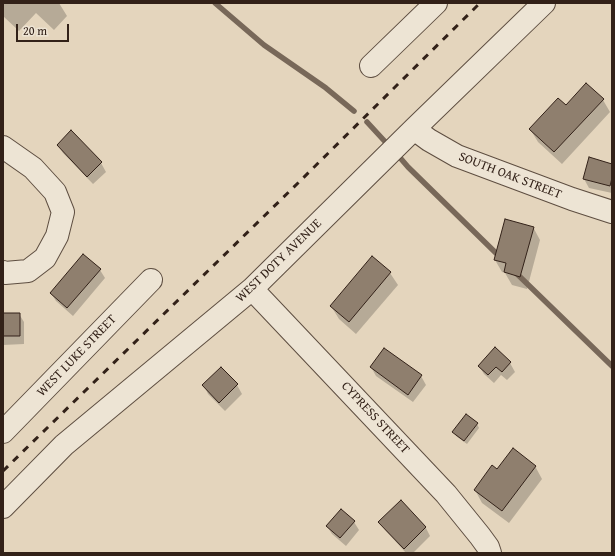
<!DOCTYPE html>
<html>
<head>
<meta charset="utf-8">
<style>
  body { margin:0 }
  #map { position:relative; width:615px; height:556px; overflow:hidden; background:#e4d5bd; font-family:"Gentium Book Plus",serif }
  canvas { display:block }
  .frame { position:absolute; inset:0; border:4px solid #322118; pointer-events:none }
  .scale { position:absolute; left:16px; top:24px; width:53px; height:18px; box-sizing:border-box; border:2px solid #322118; border-top:0; padding-left:5px; font-size:12px; line-height:14px; white-space:nowrap; color:#322118; -webkit-text-stroke:3px #ede4d4; paint-order:stroke }
</style>
</head>
<body>
<div id="map">
<canvas width="615" height="556"></canvas>
<div class="frame"></div>
<div class="scale">20 m</div>
</div>
<script>
const ctx = document.querySelector('canvas').getContext('2d');
ctx.lineJoin = 'round';
function fillPath(path, color) {
  ctx.fillStyle = color;
  ctx.fill(path, 'evenodd');
}
function toPath(rows) {
  const path = new Path2D();
  for (const r of rows) {
    path.moveTo(r[0], r[1]);
    for (let i = 2; i < r.length; i += 2) path.lineTo(r[i], r[i + 1]);
  }
  return path;
}
function trace(path, color, width, dash) {
  ctx.strokeStyle = color;
  ctx.lineWidth = width;
  ctx.lineCap = dash ? 'butt' : 'round';
  ctx.setLineDash(dash || []);
  ctx.stroke(path);
}
function write(font, color, halo, rows, align = 'center') {
  ctx.font = font + ' "Gentium Book Plus",serif';
  ctx.lineWidth = 4;
  ctx.setLineDash([]);
  ctx.textBaseline = 'middle';
  ctx.strokeStyle = halo;
  ctx.fillStyle = color;
  for (const [text, x, y, turn = 0] of rows) {
    ctx.save();
    ctx.translate(x, y);
    ctx.rotate((+turn || 0) * Math.PI / 180);
    ctx.textAlign = isNaN(turn) ? turn : align;
    if (halo) ctx.strokeText(text, 0, 0);
    ctx.fillText(text, 0, 0);
    ctx.restore();
  }
}
fillPath(toPath([
  [3,3,59,3,67,16,54,30,36,13,19,31,3,16],
  [603,100,610,112,562,164,538,142,530,129,566,107],
  [71,132,101,163,106,172,93,184,63,153,58,145],
  [612,165,612,193,589,188,584,179],
  [533,227,540,240,527,289,512,285,505,273,502,272,495,260],
  [84,255,100,270,105,278,73,316,56,301,51,293],
  [390,273,398,285,356,334,339,319,331,306],
  [3,314,19,314,24,322,24,344,3,345],
  [384,349,421,376,426,385,413,402,376,376,371,367],
  [495,349,510,363,515,372,507,380,501,375,494,383,484,374,479,366],
  [221,368,237,385,242,394,225,411,208,394,204,385],
  [477,424,479,428,467,444,456,436,454,432],
  [535,466,542,479,509,523,482,503,475,490,498,470],
  [401,501,426,528,430,536,413,553,406,553,385,530,380,522],
  [354,522,359,530,346,546,332,534,327,526]
]), '#0003');
trace(toPath([
  [215,3,264,45,326,88,354,111],
  [367,122,390,147],
  [396,153,408,167,500,257],
  [515,272,612,366]
]), '#786859', 5.5);
const building = toPath([
  [586,83,604,99,554,152,529,129,558,98,566,105,586,83],
  [71,130,102,162,87,177,57,145,71,130],
  [589,157,612,164,612,178,610,186,583,179,589,157],
  [505,219,534,227,520,277,504,272,506,263,494,260,505,219],
  [83,254,101,269,67,308,50,293,83,254],
  [372,256,391,272,349,322,330,306,372,256],
  [3,313,20,313,20,336,3,336,3,313],
  [495,347,511,362,502,372,496,367,488,375,478,366,495,347],
  [384,348,422,375,408,395,370,367,384,348],
  [221,367,238,384,219,403,202,385,221,367],
  [466,414,478,423,464,441,452,432,466,414],
  [513,448,536,466,502,511,474,490,492,465,497,469,513,448],
  [401,500,426,527,404,549,378,522,401,500],
  [341,509,355,521,340,538,326,526,341,509]
]);
fillPath(building, '#8f7f6e');
trace(building, '#322118', 1);
const minor = toPath([
  [371,66,436,3],
  [414,129,429,140,457,156,572,199,612,212],
  [3,147,33,168,55,192,63,212,57,236,45,258,28,271,5,273,3,272],
  [252,289,446,494,480,536,488,547,490,553],
  [3,432,151,280],
  [3,507,64,445,252,289,414,129,544,3]
]);
trace(minor, '#5e4e41', 24);
trace(minor, '#ede4d4', 22);
trace(toPath([
  [3,471,298,183,480,3]
]), '#322118', 3, [7, 7]);
write('13px', '#322118', '#ede4d4', [
  ["SOUTH OAK STREET",510,176,21],
  ["WEST DOTY AVENUE",279,261,-44],
  ["WEST LUKE STREET",77,356,-46],
  ["CYPRESS STREET",375,418,47]
]);
</script>
</body>
</html>
